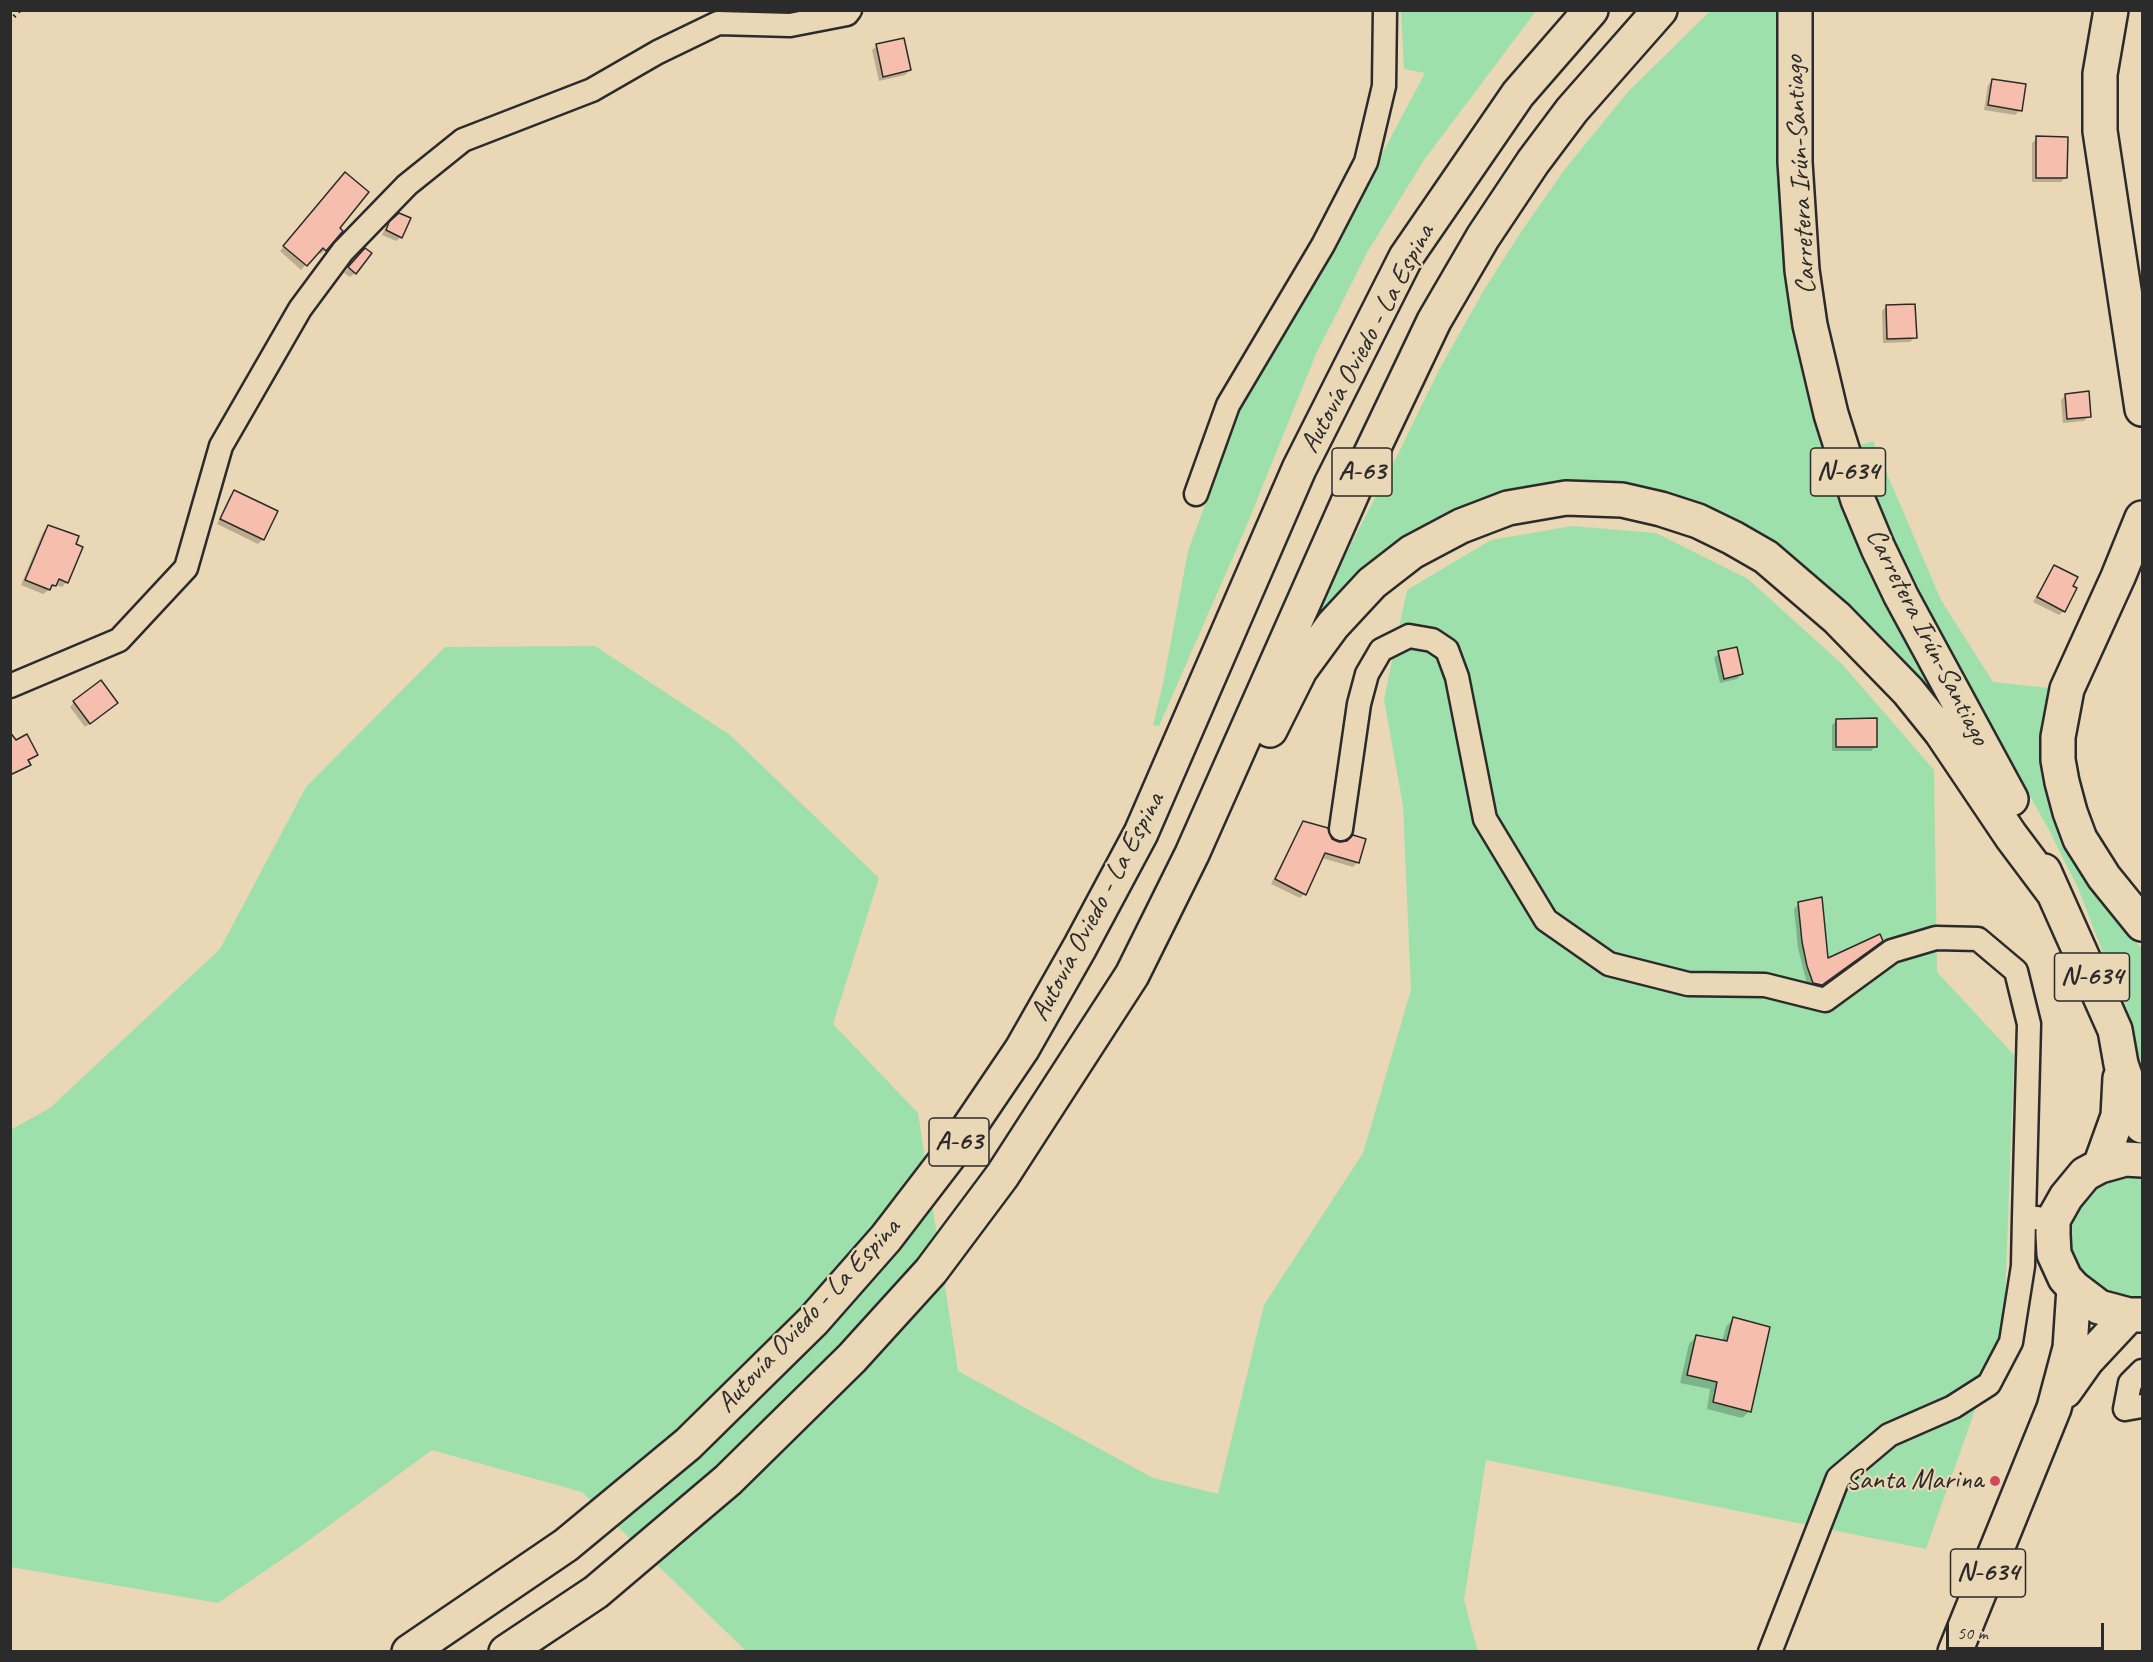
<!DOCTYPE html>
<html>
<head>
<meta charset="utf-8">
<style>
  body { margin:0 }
  #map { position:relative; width:2153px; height:1662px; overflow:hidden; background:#ead7b5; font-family:Caveat,sans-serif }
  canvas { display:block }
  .frame { position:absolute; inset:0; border:12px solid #2b2b2b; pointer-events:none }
  .scale { position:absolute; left:1946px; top:1623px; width:158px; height:27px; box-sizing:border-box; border:3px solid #2b2b2b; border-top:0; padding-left:8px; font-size:18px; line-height:21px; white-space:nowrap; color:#2b2b2b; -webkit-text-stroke:4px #ead7b5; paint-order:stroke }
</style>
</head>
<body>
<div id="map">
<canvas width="2153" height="1662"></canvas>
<div class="frame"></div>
<div class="scale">50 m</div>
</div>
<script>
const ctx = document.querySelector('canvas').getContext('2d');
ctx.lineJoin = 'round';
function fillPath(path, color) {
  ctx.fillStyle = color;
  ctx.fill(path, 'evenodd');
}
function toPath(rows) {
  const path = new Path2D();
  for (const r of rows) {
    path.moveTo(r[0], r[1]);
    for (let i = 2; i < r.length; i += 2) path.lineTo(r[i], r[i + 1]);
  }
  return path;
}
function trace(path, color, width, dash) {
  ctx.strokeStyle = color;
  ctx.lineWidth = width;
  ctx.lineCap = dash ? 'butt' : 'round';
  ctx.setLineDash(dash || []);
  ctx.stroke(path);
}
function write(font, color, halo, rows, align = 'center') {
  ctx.font = font + ' Caveat,sans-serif';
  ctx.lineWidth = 4.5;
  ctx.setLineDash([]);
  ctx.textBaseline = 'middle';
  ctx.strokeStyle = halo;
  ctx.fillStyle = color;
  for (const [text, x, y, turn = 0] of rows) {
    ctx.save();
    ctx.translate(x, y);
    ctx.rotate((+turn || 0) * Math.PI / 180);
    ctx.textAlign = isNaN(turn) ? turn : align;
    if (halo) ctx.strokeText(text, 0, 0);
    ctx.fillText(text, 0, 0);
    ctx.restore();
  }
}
fillPath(toPath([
  [1401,11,1536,11,1424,160,1368,251,1316,354,1244,532,1159,726,1153,725,1163,684,1188,551,1244,399,1312,286,1425,73,1404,69],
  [1710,11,1777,11,1776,93,1781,222,1795,330,1809,396,1821,444,1840,494,1879,590,1950,724,1808,578,1565,489,1323,615,1319,614,1343,559,1398,454,1439,370,1484,290,1521,232,1565,169,1627,93],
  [1873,441,1941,600,1993,682,2049,688,2041,723,2040,747,2041,770,2057,824,2087,879,2105,906,2142,949,2142,1084,2105,958,2078,888,2050,832,1931,617,1909,574,1879,502,1858,446],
  [1572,526,1656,533,1748,579,1842,664,1934,770,1937,972,2014,1055,2004,1328,1926,1549,1486,1460,1464,1600,1478,1652,746,1651,582,1492,432,1450,297,1549,218,1603,11,1567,10,1130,50,1108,220,949,306,787,445,647,595,646,730,735,879,878,833,1024,918,1113,958,1371,1153,1478,1218,1494,1264,1305,1363,1153,1411,990,1403,806,1384,699,1407,590,1491,540],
  [2130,1176,2142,1177,2142,1298,2137,1300,2122,1299,2095,1289,2076,1267,2071,1253,2069,1238,2071,1224,2075,1211,2092,1190,2116,1178]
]), '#9de0ab');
fillPath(toPath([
  [877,46,910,70,905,75,879,81,872,50],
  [1993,80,2020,110,2015,115,1984,110,1988,85],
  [2037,138,2066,177,2061,182,2032,182,2032,143],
  [341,179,337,228,325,250,321,254,317,252,301,270,280,251],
  [399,214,401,237,396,241,382,235,385,229],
  [360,255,355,273,350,277,344,273],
  [1886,307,1915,337,1910,342,1883,343,1882,311],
  [2066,395,2089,416,2084,421,2063,423,2061,400],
  [234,492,263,539,258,544,217,524,229,497],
  [48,527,67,582,62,587,56,585,43,594,21,585,43,532],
  [2055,567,2071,586,2064,611,2059,615,2033,602,2050,571],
  [1719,653,1742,674,1737,679,1720,683,1714,658],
  [74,702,111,708,85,727,70,707],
  [1837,720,1876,746,1871,751,1832,751,1832,725],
  [14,737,16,741,37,755,27,762,29,764,24,769,10,776,10,739],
  [1303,823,1338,844,1347,843,1358,862,1353,867,1322,858,1304,894,1300,898,1271,884,1299,828],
  [1799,904,1826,960,1876,945,1816,989,1808,988,1798,948,1794,909],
  [1733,1319,1750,1411,1742,1418,1707,1409,1710,1389,1680,1383,1689,1344,1697,1336,1722,1342,1726,1327],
  [2045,1648,2060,1652,2042,1652]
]), '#0003');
const building = toPath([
  [904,38,911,70,883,77,876,44,904,38],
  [1992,79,2026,84,2022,111,1988,105,1992,79],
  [2036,136,2068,137,2067,178,2036,178,2036,136],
  [345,172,369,192,340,228,343,231,326,251,323,248,307,266,283,246,345,172],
  [399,213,411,218,402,238,386,230,389,222,399,213],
  [365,248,372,253,356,274,348,267,365,248],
  [1915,304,1917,338,1887,339,1886,305,1915,304],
  [2089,391,2091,417,2067,419,2065,394,2089,391],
  [234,490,278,511,264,540,220,519,234,490],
  [48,525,79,536,76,544,83,547,68,583,59,579,56,586,52,585,50,590,25,580,48,525],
  [2054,565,2078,577,2073,586,2077,588,2065,612,2037,597,2054,565],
  [1737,647,1743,674,1724,679,1718,651,1737,647],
  [101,680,118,703,90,724,73,701,101,680],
  [1877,718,1877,747,1836,747,1836,719,1877,718],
  [10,732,16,740,27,734,38,755,28,760,31,765,10,775,10,732],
  [1303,821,1328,828,1332,839,1339,842,1347,841,1353,835,1366,839,1359,863,1325,853,1306,895,1275,879,1303,821],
  [1822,897,1828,958,1880,934,1883,941,1822,985,1813,983,1807,966,1802,942,1798,902,1822,897],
  [1733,1317,1770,1327,1751,1412,1713,1402,1717,1382,1687,1375,1696,1335,1727,1341,1733,1317]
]);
fillPath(building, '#f6beac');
trace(building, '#2b2b2b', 1.5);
const minor = toPath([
  [1196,494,1228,405,1323,245,1366,162,1384,86,1385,10],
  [10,686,119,640,186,568,221,446,300,309,343,251,407,185,463,140,592,90,658,52,718,23,790,25,847,14,850,10],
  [1341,829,1359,704,1367,674,1381,650,1409,636,1432,640,1447,650,1457,677,1485,819,1546,920,1609,964,1688,984,1765,985,1825,1000,1892,951,1936,938,1978,939,2016,971,2029,1024,2024,1218],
  [2142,1371,2130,1383,2125,1409,2142,1406],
  [1770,1652,1838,1478,1889,1435,1953,1407,1989,1384,2011,1342,2023,1266,2024,1218,2037,1218]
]);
const highway = toPath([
  [1795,10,1795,162,1802,270,1810,325,1831,414,1858,500,1878,548,1901,596,2011,799],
  [2111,10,2100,74,2100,131,2142,409],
  [2142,518,2118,577,2067,689,2058,737,2058,760,2062,782,2070,812,2080,839,2104,877,2142,924],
  [1270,730,1300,670,1333,625,1372,583,1412,552,1461,526,1508,508,1566,498,1622,500,1661,509,1698,521,1733,538,1766,557,1837,618,1908,691,1941,732,2011,836,2053,892],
  [2044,871,2115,1030,2121,1064,2142,1126],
  [2142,1160,2125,1159,2100,1166,2085,1174,2066,1197,2053,1220,2053,1235,2054,1254,2065,1278,2074,1288,2099,1307,2129,1315,2142,1315],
  [2100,1166,2118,1116,2120,1078],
  [2065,1391,2087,1360,2129,1315],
  [409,1652,566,1545,688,1444,813,1321,886,1238,955,1148,1022,1049,1080,947,1141,833,1299,469,1406,257,1518,94,1591,10],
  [506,1652,596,1592,728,1480,852,1358,931,1271,1002,1176,1132,975,1192,854,1354,489,1434,321,1483,237,1533,162,1572,110,1660,10],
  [1955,1652,2054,1408,2070,1348,2074,1288]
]);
trace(minor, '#2b2b2b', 27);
trace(highway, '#2b2b2b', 38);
trace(toPath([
  [10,21,20,10]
]), '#2b2b2b', 4, [1.5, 4.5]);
trace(minor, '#ead7b5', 22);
trace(highway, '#ead7b5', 33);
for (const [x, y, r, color] of [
  [1995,1481,6,"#d1495b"]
]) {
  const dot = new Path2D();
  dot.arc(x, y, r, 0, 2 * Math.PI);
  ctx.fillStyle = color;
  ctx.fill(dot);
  trace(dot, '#ead7b5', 2);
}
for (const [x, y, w] of [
  [1362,472,60],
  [1848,472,75],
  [2092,977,75],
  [959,1142,60],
  [1988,1573,75]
]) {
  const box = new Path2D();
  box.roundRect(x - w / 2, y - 24, w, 48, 4.5);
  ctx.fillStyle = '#ead7b5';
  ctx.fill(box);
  trace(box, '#2b2b2b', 1.5);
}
write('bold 27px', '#2b2b2b', null, [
  ["A-63",1362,472],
  ["N-634",1848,472],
  ["N-634",2092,977],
  ["A-63",959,1142],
  ["N-634",1988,1573]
]);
write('28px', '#2b2b2b', '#ead7b5', [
  ["Carretera Irún-Santiago",1801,175,-93],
  ["Autovía Oviedo - La Espina",1368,339,-62],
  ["Carretera Irún-Santiago",1927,637,63],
  ["Autovía Oviedo - La Espina",1098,907,-62],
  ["Autovía Oviedo - La Espina",809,1316,-47]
]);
write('28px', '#2b2b2b', '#ead7b5', [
  ["Santa Marina",1983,1481]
], 'right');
</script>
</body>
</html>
